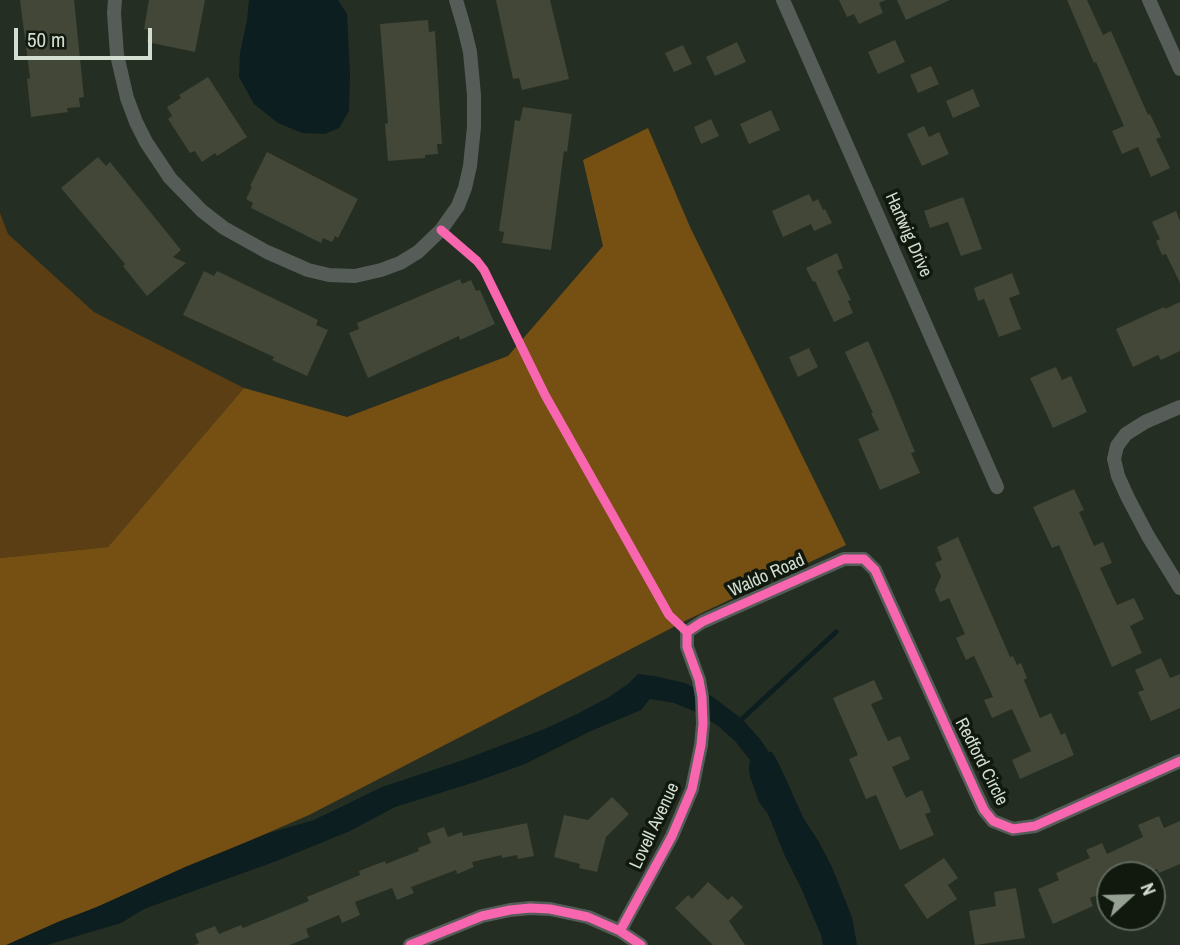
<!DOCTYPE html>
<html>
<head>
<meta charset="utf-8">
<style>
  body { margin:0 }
  #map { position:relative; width:1180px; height:945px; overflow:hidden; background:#252e22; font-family:"Archivo Narrow",sans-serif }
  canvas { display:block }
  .north { position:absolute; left:1096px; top:861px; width:70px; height:70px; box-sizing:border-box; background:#11190f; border:2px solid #5f685c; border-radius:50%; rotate:68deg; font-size:19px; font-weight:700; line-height:28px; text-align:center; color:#d3ded0 }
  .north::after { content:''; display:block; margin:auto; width:24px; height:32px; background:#96a093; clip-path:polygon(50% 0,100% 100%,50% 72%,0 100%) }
  .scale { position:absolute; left:14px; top:28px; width:138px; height:32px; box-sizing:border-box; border:4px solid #d3ded0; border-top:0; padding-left:9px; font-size:21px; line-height:24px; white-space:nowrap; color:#d3ded0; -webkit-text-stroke:5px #11190f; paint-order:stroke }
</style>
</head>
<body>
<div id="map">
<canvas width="1180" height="945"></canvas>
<div class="north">N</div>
<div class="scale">50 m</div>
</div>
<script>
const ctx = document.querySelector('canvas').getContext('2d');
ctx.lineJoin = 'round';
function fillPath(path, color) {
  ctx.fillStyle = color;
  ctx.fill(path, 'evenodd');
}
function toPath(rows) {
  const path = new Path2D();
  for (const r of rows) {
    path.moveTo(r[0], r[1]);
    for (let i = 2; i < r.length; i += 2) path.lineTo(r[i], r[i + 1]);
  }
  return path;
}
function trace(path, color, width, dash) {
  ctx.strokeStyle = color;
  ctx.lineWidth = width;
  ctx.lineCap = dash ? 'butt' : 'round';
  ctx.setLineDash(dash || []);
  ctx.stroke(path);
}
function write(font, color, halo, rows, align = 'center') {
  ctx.font = font + ' "Archivo Narrow",sans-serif';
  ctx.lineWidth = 7;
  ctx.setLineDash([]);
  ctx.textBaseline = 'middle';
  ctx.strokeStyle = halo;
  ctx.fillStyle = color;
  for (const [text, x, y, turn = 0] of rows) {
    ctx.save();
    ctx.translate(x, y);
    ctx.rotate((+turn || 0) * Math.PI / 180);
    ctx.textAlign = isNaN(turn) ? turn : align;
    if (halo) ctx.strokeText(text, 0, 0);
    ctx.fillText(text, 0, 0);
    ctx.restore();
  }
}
fillPath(toPath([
  [0,213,8,234,94,312,244,388,108,547,0,558]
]), '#5b3e14');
fillPath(toPath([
  [648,128,690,227,846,545,691,618,309,815,9,945,0,945,0,558,108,547,244,388,347,417,508,356,603,246,583,160]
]), '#764f13');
fillPath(toPath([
  [249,0,338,0,347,14,350,74,349,111,339,128,325,134,302,133,278,123,254,104,239,77,240,53,247,20],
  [638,674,654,676,685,683,713,697,742,719,760,739,769,752,772,752,778,762,804,819,819,842,832,867,852,917,857,945,823,945,821,935,802,890,784,854,768,814,759,802,750,777,749,768,750,760,735,741,717,725,696,712,674,703,650,699,641,710,591,731,525,764,475,782,395,807,350,831,279,860,144,909,121,923,47,945,6,945,60,921,97,907,185,867,269,833,314,820,382,787,463,760,542,730,577,714,609,697,628,684]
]), '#0c1e1f');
trace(toPath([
  [742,719,836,632]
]), '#0c1e1f', 5);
fillPath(toPath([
  [20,0,74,0,84,97,79,98,80,107,67,108,68,112,31,117,27,79,30,78],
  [149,0,205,0,195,52,147,42,149,30,144,29],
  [496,0,550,0,569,79,522,90,519,78,513,79],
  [839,0,886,0,879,3,883,13,859,24,854,14,847,17],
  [897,0,950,0,906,20],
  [1067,0,1087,0,1103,35,1111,31,1148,115,1150,114,1161,137,1156,139,1170,168,1151,177,1138,147,1122,154,1112,131,1124,126,1096,62,1094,63],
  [428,20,429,32,435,31,442,144,437,144,438,154,425,155,425,158,388,161,385,124,388,123,380,24],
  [895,40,905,62,878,74,868,52],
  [737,42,746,62,715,76,706,57],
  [683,45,692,64,674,72,665,53],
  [931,66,939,84,918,93,910,75],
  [208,77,247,137,217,156,215,153,202,162,195,151,190,153,168,119,172,116,167,107,181,98,179,95],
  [973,89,980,106,953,118,946,101],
  [523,107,572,114,567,152,564,151,551,250,502,243,504,232,499,231,515,120,520,121],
  [771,110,780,130,749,144,740,124],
  [711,119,719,136,701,144,694,127],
  [924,126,929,137,939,132,949,154,922,166,907,134],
  [267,152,358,199,338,238,335,236,332,242,323,238,321,243,251,208,253,203,246,199,252,187,250,186],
  [98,157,106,166,110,162,181,250,173,257,186,263,147,296,123,266,125,264,61,188],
  [809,194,813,202,818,199,823,210,825,209,832,223,814,231,811,224,783,237,772,211],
  [963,197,982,249,961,256,948,222,930,228,924,211],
  [1176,211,1180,221,1180,283,1166,254,1162,255,1156,241,1160,239,1152,222],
  [837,253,843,268,837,271,851,300,848,301,853,313,834,322,815,281,813,282,806,268],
  [204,271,214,276,217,271,318,320,316,325,328,330,307,376,272,360,274,357,183,315],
  [1012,273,1020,294,1009,298,1021,329,999,337,984,299,978,301,974,288],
  [460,279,462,284,471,280,476,291,480,290,495,324,460,340,459,336,368,378,349,333,359,329,357,323],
  [1180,302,1180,351,1161,360,1158,355,1133,367,1116,329,1164,307,1165,309],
  [868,341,889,389,915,452,911,453,920,473,880,490,858,439,879,430,871,413,873,413,845,352],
  [809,348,818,367,798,377,789,357],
  [1056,367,1062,380,1071,376,1087,412,1053,428,1030,378],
  [1074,489,1084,510,1079,512,1094,546,1103,542,1112,563,1100,568,1117,605,1134,598,1144,619,1130,626,1142,653,1112,667,1059,545,1052,548,1033,507],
  [958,537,1010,657,1013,656,1017,665,1021,663,1027,678,1024,680,1040,718,1051,713,1061,735,1065,733,1074,755,1020,779,1012,760,1031,751,1012,709,992,718,984,700,993,697,974,656,966,660,956,638,965,634,949,598,940,602,935,590,941,576,935,563,942,560,937,547],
  [1161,658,1170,678,1180,674,1180,708,1151,721,1138,692,1144,690,1135,670],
  [874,680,883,699,871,704,888,741,900,736,910,759,892,767,906,798,922,790,931,812,925,814,934,835,900,850,876,795,866,799,849,759,858,755,833,698],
  [612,797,629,814,606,837,597,872,579,868,580,864,554,857,564,815,588,820],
  [1159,816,1164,828,1180,821,1180,864,1159,873,1157,869,1143,875,1110,875,1110,890,1090,898,1093,906,1053,924,1038,889,1059,880,1056,873,1090,858,1086,850,1102,843,1107,854,1143,837,1138,825],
  [527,823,534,856,518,859,517,855,502,858,502,855,472,862,474,867,457,874,456,870,411,887,414,893,397,900,392,888,355,902,360,915,342,923,339,915,306,929,309,937,290,945,194,945,199,943,195,934,215,926,219,934,241,925,243,928,309,901,307,897,360,875,359,871,385,861,386,864,419,851,418,848,431,843,427,833,444,827,448,837,462,832,463,836],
  [944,858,958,878,948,885,957,899,927,919,904,885],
  [708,882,728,900,732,896,743,907,729,921,745,945,713,945,675,908,688,895,692,899],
  [1016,888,1025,938,975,945,969,911,996,906,994,892]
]), '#434737');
trace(toPath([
  [115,0,114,13,117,55,127,98,136,122,146,142,170,178,202,211,224,228,267,252,308,270,329,275,355,276,381,270,400,263,418,252,441,230,458,206,465,188,470,166,474,127,474,95,470,52,464,27,456,0],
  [783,0,997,487],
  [1149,0,1180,69],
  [1180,407,1145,422,1126,434,1117,446,1114,459,1118,476,1128,498,1148,536,1180,588],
  [620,931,672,836,692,789,701,745,703,724,702,697,699,680,687,647,687,632,702,622,844,559,864,559,875,570,976,793,984,810,993,821,1013,829,1035,826,1180,761],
  [410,945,482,916,510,910,530,908,550,909,588,917,620,931,641,945]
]), '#565c58', 14);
trace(toPath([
  [441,230,477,261,484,270,545,395,669,615,687,632],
  [620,931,672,836,692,789,701,745,703,724,702,697,699,680,687,647,687,632,702,622,844,559,864,559,875,570,976,793,984,810,993,821,1013,829,1035,826,1180,761],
  [410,945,482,916,510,910,530,908,550,909,588,917,620,931,641,945]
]), '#f766af', 9);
write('18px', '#d3ded0', '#11190f', [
  ["Hartwig Drive",908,235,66],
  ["Waldo Road",767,576,-24],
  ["Redford Circle",981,762,63],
  ["Lovell Avenue",655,826,-65]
]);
</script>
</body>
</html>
